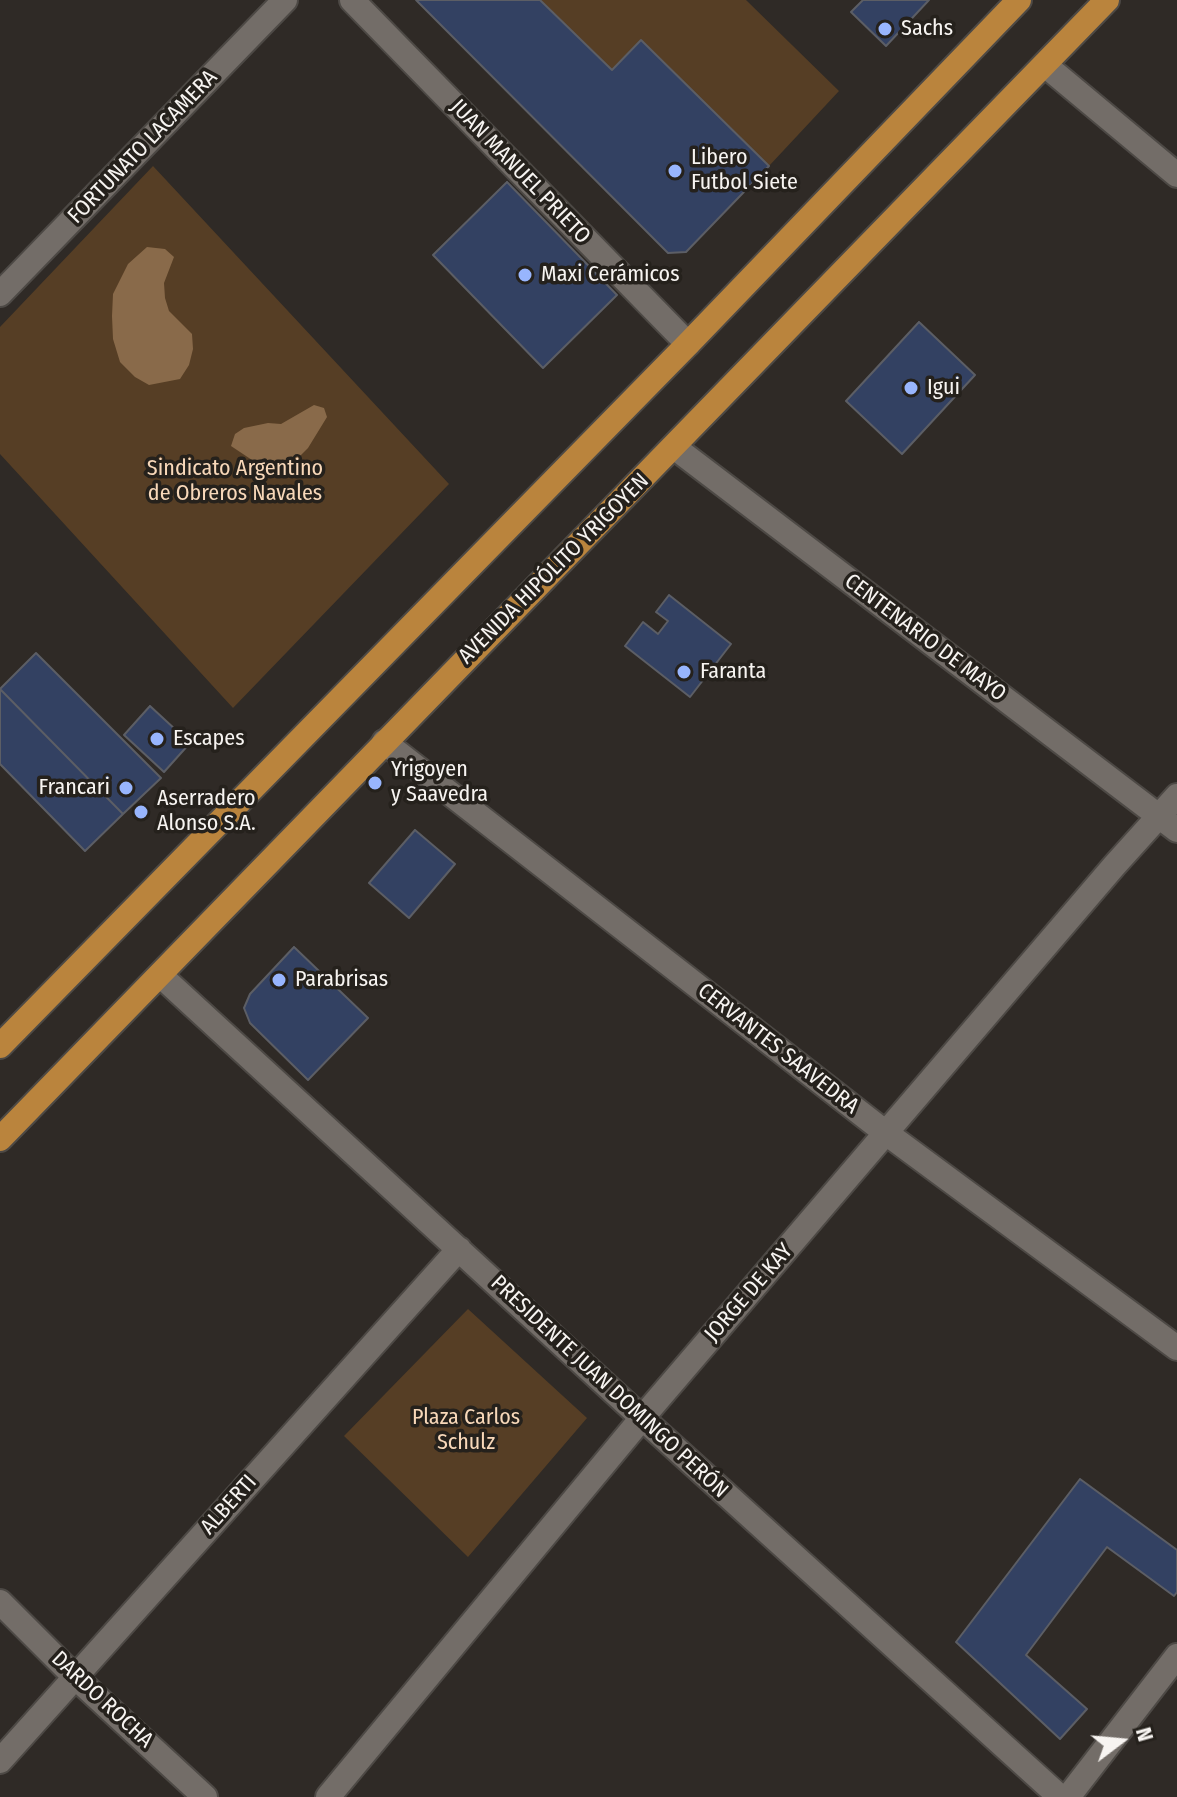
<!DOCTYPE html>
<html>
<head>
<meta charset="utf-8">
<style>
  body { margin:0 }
  #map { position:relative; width:1177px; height:1797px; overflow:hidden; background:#2f2a26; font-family:"Fira Sans Condensed",sans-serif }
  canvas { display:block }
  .north { position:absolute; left:1081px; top:1701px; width:80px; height:80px; -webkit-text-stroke:6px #25211c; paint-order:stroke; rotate:74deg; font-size:22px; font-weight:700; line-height:32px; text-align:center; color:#f7f4f1 }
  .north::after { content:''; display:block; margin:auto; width:28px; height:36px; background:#f7f4f1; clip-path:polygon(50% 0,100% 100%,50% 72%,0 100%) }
</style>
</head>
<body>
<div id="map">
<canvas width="1177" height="1797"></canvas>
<div class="north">N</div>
</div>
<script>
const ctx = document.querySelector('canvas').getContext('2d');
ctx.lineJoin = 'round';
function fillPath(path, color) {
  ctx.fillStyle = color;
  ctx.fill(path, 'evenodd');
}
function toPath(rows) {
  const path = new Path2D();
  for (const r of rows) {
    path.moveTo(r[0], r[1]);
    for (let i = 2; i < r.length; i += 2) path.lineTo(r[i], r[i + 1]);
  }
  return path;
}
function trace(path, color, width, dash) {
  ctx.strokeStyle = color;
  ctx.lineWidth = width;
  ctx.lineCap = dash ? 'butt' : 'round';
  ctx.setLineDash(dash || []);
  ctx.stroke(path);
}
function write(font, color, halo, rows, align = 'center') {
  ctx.font = font + ' "Fira Sans Condensed",sans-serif';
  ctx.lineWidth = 7;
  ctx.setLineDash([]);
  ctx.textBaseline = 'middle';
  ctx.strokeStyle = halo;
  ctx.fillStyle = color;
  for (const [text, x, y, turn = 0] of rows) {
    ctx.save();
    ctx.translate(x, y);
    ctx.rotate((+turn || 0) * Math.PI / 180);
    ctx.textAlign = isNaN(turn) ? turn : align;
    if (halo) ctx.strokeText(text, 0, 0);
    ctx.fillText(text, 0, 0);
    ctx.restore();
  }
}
fillPath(toPath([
  [416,0,746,0,839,91,769,166,668,253],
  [153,166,449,484,233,708,0,454,0,327],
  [468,1309,587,1418,468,1557,344,1436]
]), '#563e25');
fillPath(toPath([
  [147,247,165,249,174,257,164,283,165,298,169,311,192,334,193,349,189,365,180,379,149,385,135,377,120,362,113,339,112,316,113,294,128,264],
  [314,405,324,408,327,417,308,448,291,465,278,470,261,466,231,446,235,434,244,428,268,423,281,424]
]), '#896a4a');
const building = toPath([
  [416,0,540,0,612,70,641,40,769,166,686,252,668,253,416,0],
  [863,0,929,0,886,46,851,12,863,0],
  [507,182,617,295,543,368,433,255,507,182],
  [919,322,975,375,902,454,846,401,919,322],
  [669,595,731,644,690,697,625,646,643,622,658,634,668,621,656,612,669,595],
  [36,653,161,778,123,814,0,689,36,653],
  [0,689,123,814,85,851,0,764,0,689],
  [150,706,190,743,164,772,124,735,150,706],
  [415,830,455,864,409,918,369,883,415,830],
  [294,947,368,1018,308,1080,250,1023,244,1008,250,994,294,947],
  [1080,1479,1177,1550,1177,1592,1174,1596,1107,1547,1026,1655,1087,1709,1060,1739,956,1642,1080,1479]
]);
fillPath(building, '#334162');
trace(building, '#5c5e65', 2);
const minor = toPath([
  [352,0,688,344],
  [1045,65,1177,175],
  [0,294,285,0],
  [674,447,1177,830],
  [384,742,886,1133,1177,1348],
  [160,975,642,1418,1060,1797],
  [0,1602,75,1677,205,1797],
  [0,1761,459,1249],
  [328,1797,642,1418,1114,866,1177,796],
  [1068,1797,1177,1656]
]);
const primary = toPath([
  [0,1046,688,344,1019,0],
  [0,1139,1107,0]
]);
trace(minor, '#4d4945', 28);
trace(primary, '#4d4945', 28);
trace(minor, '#736d68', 24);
trace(primary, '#ba843d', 24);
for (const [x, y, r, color] of [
  [885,29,8,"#98b5fd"],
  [675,171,8,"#98b5fd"],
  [525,275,8,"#98b5fd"],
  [911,388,8,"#98b5fd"],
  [684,672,8,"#98b5fd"],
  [157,739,8,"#98b5fd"],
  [375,783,8,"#98b5fd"],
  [126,788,8,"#98b5fd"],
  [141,812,8,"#98b5fd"],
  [279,980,8,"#98b5fd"]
]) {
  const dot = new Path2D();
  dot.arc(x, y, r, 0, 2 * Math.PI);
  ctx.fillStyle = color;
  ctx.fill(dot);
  trace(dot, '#25211c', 3);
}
write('22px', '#f7f4f1', '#25211c', [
  ["Sachs",901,29],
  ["Libero",691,158],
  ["Futbol Siete",691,183],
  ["Maxi Cerámicos",541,275],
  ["Igui",927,388],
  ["Faranta",700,672],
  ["Escapes",173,739],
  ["Yrigoyen",391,770],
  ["y Saavedra",391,795],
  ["Francari",110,788,"right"],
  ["Aserradero",157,799],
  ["Alonso S.A.",157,824],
  ["Parabrisas",295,980]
], 'left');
write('22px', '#f7f4f1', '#25211c', [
  ["FORTUNATO LACAMERA",143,147,-46],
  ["JUAN MANUEL PRIETO",520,172,46],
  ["AVENIDA HIPÓLITO YRIGOYEN",554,569,-45],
  ["CENTENARIO DE MAYO",925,638,37],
  ["CERVANTES SAAVEDRA",778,1049,38],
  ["JORGE DE KAY",749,1293,-49],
  ["PRESIDENTE JUAN DOMINGO PERÓN",609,1387,43],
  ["ALBERTI",229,1505,-48],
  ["DARDO ROCHA",102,1700,43]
]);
write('22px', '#f8d8b9', '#25211c', [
  ["Sindicato Argentino",235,469],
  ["de Obreros Navales",235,494],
  ["Plaza Carlos",466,1418],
  ["Schulz",466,1443]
]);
</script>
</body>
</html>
